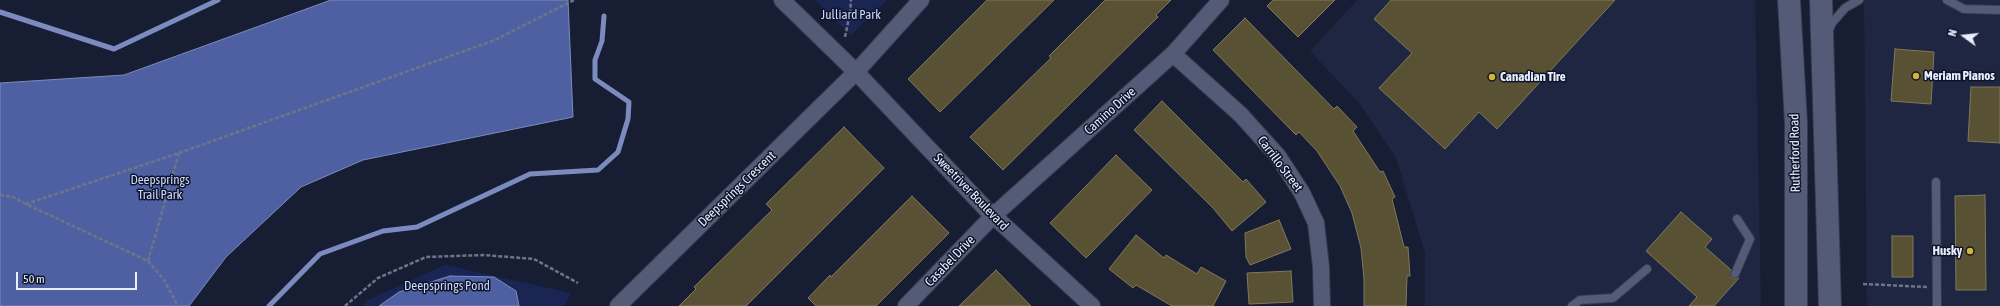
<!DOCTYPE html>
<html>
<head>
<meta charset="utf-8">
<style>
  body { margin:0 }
  #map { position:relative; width:2000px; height:306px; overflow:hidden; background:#171e34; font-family:"Asap Condensed",sans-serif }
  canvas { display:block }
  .north { position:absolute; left:1944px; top:16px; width:40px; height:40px; -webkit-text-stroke:3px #0e142a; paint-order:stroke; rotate:285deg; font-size:11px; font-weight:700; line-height:16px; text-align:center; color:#e9eefe }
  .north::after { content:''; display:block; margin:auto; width:14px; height:18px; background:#e9eefe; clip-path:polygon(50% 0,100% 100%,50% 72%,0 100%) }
  .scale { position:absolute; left:16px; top:272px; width:121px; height:18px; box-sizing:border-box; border:2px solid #e9eefe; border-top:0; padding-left:5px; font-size:12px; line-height:14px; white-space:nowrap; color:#e9eefe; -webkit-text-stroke:3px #0e142a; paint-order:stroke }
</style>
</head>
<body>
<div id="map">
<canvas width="2000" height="306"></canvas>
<div class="north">N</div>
<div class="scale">50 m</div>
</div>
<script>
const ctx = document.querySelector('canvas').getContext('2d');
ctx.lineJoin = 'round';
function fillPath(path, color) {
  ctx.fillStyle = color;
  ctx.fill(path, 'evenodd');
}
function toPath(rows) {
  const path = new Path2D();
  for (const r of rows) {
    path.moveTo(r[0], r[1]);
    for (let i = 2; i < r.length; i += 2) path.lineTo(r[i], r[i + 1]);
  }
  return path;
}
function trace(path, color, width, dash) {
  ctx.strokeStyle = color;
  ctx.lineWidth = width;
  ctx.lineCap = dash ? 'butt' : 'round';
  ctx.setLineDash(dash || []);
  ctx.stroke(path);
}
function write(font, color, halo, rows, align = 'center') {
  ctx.font = font + ' "Asap Condensed",sans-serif';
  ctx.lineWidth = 3;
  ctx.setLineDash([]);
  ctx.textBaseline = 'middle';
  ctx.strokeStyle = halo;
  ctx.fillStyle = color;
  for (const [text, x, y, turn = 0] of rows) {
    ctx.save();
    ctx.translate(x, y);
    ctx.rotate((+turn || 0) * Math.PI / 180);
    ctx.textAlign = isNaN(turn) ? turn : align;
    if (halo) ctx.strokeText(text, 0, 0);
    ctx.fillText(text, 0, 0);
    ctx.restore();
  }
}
fillPath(toPath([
  [1357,0,1755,0,1761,306,1425,306,1425,253,1396,158,1360,104,1310,51],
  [1864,0,2000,0,2000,306,1867,306]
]), '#1e2642');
fillPath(toPath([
  [815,0,887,0,851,35],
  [445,265,571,293,564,306,362,306,366,301]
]), '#1a2554');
const water = toPath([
  [331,0,568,0,573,117,363,160,301,187,226,257,189,306,0,306,0,83,124,75,331,0],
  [450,276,494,277,516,291,519,306,379,306,399,292,450,276]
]);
fillPath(water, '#4e60a1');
trace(water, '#7c8bbd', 1);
trace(toPath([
  [0,12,114,49,218,0],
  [269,306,320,254,383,231,417,227,530,174,598,170,618,152,628,119,629,102,595,79,595,60,602,41,604,16]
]), '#7c8bbd', 5);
const building = toPath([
  [987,0,1054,0,940,112,908,79,987,0],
  [1105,0,1171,0,1156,15,1158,17,1003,170,970,137,1051,58,1049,56,1105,0],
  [1273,0,1335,0,1298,37,1267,6,1273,0],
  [1391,0,1615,0,1497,129,1479,112,1445,149,1379,88,1412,53,1374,19,1391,0],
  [1245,18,1334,109,1337,106,1357,127,1353,131,1380,172,1383,171,1395,197,1392,199,1404,247,1408,247,1410,276,1407,276,1406,306,1364,306,1364,279,1361,248,1352,213,1340,186,1317,151,1299,132,1296,135,1213,50,1245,18],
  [1895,49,1934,52,1931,104,1891,101,1895,49],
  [1971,87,2000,87,2000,143,1968,141,1971,87],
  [1162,101,1243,182,1246,179,1266,202,1232,231,1213,208,1134,130,1162,101],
  [844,127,884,168,746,306,679,306,696,289,694,287,772,210,766,204,844,127],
  [1116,155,1152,190,1086,258,1050,223,1116,155],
  [1985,195,1986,290,1956,290,1955,196,1985,195],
  [912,196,949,233,876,306,816,306,808,298,830,275,831,277,912,196],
  [1681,212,1712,239,1705,247,1731,270,1731,278,1735,279,1739,278,1714,306,1689,306,1697,297,1646,251,1681,212],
  [1279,220,1291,249,1250,265,1246,257,1245,233,1279,220],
  [1136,235,1164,258,1166,255,1197,274,1201,267,1226,281,1213,306,1172,306,1136,285,1133,288,1109,269,1136,235],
  [1892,236,1913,236,1913,277,1892,277,1892,236],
  [996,270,1031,306,959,306,996,270],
  [1291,271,1293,302,1249,304,1247,273,1291,271]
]);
fillPath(building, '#585134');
trace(building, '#80795b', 1);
const lane = toPath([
  [1947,0,1964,9,2000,10],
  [1828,32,1832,23,1845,8,1859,0],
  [1936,182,1937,306],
  [1735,274,1750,239,1737,219],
  [1572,306,1580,300,1613,298,1647,269]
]);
const street = toPath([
  [782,0,856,72,985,208,1092,306],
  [1173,54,1241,115,1278,156,1302,193,1316,223,1321,267,1322,306],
  [618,306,856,72,921,0],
  [906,306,993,216,1173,54,1221,0]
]);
const secondary = toPath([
  [1789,0,1796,123,1796,306],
  [1821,0,1830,306]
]);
trace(lane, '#363a4d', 10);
trace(street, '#363a4d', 18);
trace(secondary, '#363a4d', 24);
trace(toPath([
  [845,37,850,13,851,0],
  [179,153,495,40,574,0],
  [0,195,13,197,26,204],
  [148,261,179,153,26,204,148,261,164,280,178,306],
  [1863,284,1927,287],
  [345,306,378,278,426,257,484,255,534,259,578,283]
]), '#6f7589', 2.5, [4, 2]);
trace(lane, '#535b76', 8);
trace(street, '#535b76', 16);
trace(secondary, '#535b76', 22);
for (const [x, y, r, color] of [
  [1916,76,4,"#d3b635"],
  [1492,77,4,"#d3b635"],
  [1970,251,4,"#d3b635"]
]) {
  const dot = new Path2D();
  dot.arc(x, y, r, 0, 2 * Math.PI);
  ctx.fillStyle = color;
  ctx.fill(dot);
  trace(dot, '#0e142a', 1.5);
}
write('13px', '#cbd8fe', '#0e142a', [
  ["Julliard Park",851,15],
  ["Deepsprings",160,180],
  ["Trail Park",160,195],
  ["Deepsprings Pond",447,286]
]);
write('bold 13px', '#e9eefe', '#0e142a', [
  ["Meriam Pianos",1924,76],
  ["Canadian Tire",1500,77],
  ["Husky",1962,251,"right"]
], 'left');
write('13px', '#e9eefe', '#0e142a', [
  ["Camino Drive",1110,111,-42],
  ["Rutherford Road",1795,153,-91],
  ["Carrillo Street",1280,164,53],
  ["Deepsprings Crescent",737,189,-44],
  ["Sweetriver Boulevard",971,192,46],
  ["Casabel Drive",950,261,-46]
]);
</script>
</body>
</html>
